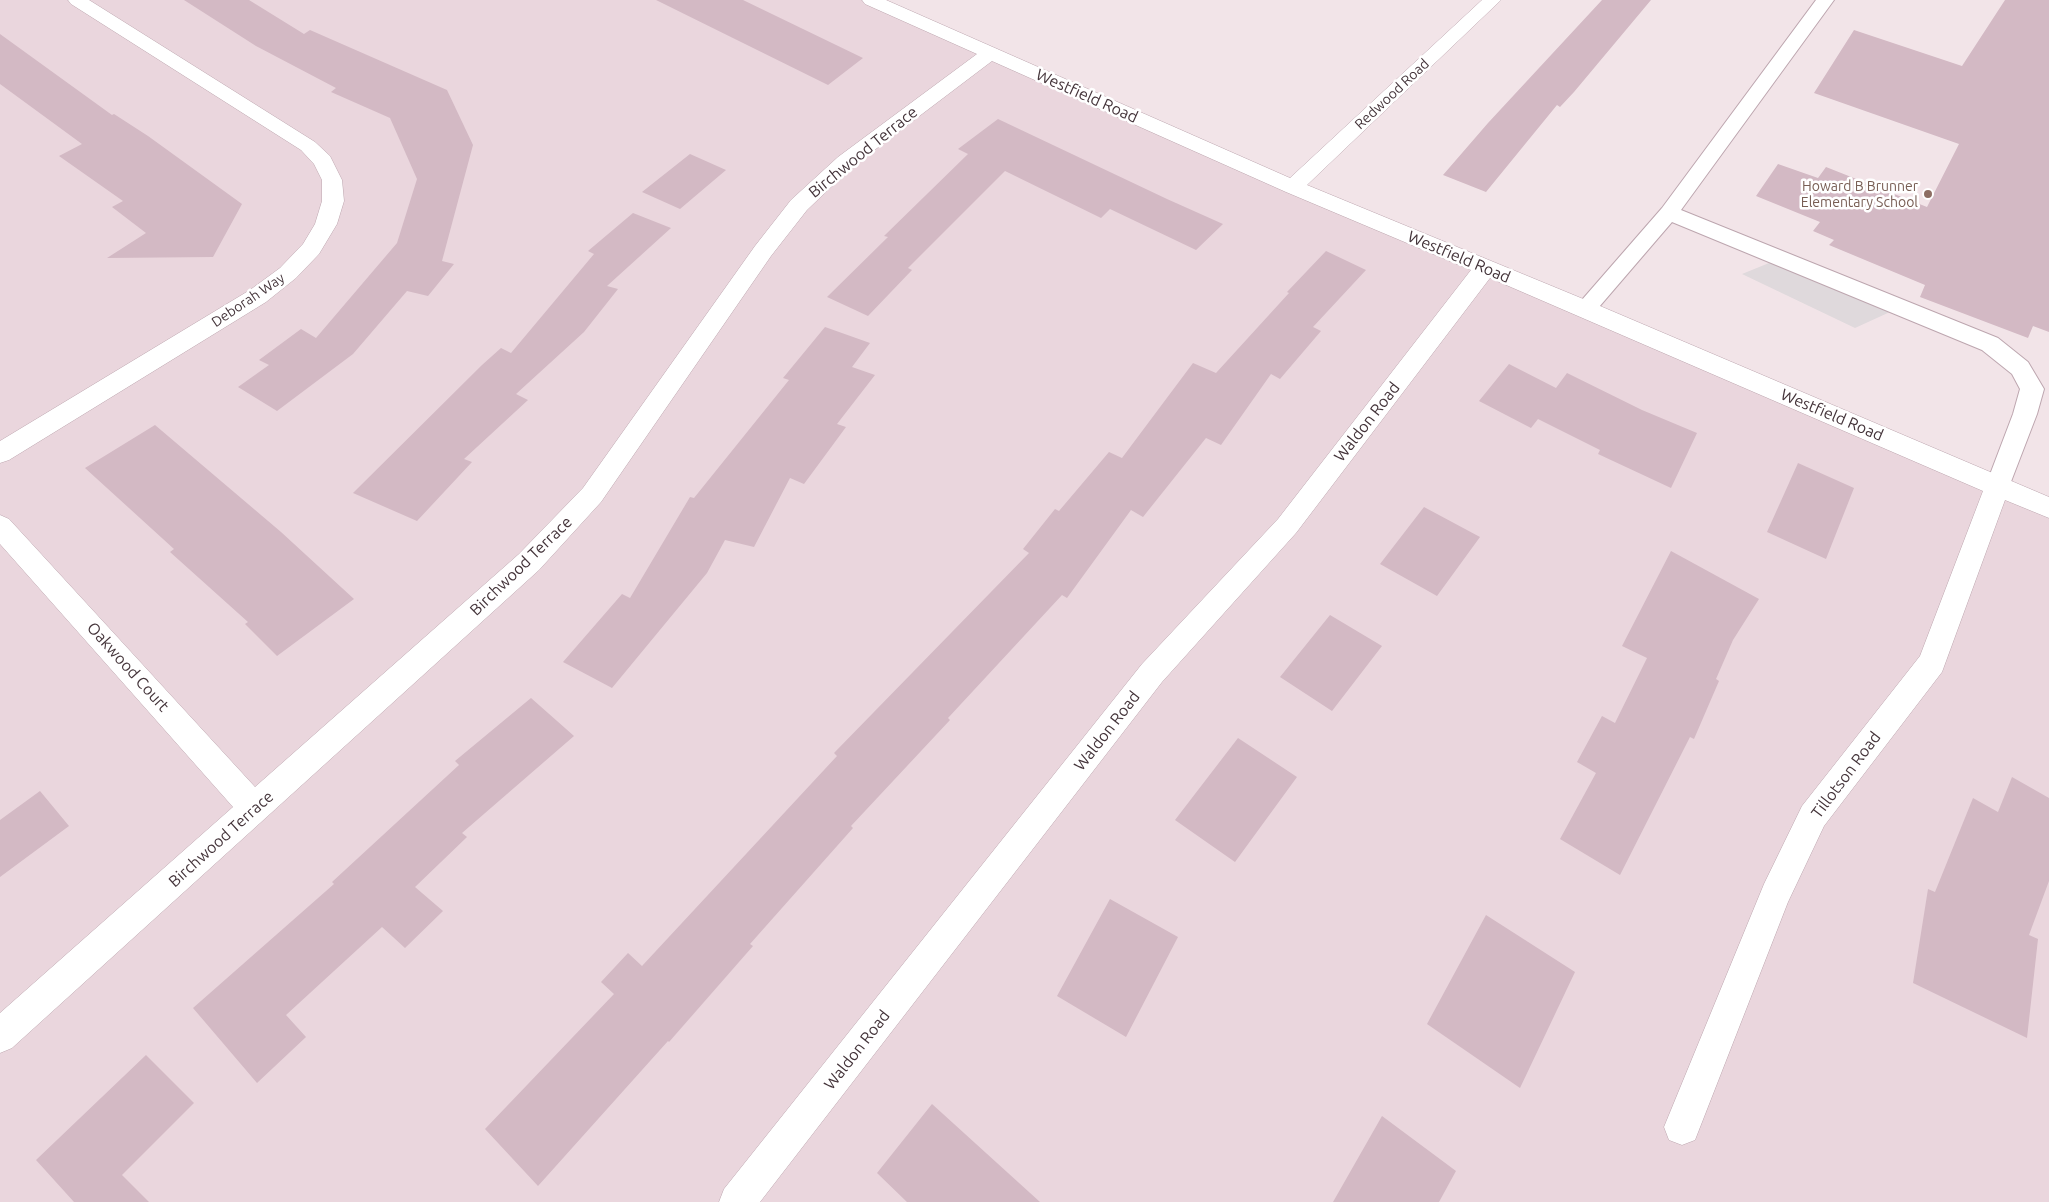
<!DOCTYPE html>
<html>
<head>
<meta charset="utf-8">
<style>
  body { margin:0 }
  canvas { display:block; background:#f2e4e8 }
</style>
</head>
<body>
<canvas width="2049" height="1202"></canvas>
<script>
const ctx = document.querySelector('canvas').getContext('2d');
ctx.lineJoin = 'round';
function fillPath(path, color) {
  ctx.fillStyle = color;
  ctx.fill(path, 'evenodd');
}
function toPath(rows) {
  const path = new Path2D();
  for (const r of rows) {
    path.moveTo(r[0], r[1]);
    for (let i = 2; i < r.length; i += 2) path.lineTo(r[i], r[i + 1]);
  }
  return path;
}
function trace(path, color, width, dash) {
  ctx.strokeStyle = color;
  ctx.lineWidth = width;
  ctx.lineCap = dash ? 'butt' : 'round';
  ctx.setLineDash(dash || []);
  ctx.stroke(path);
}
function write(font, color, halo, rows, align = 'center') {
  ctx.font = font + ' Ubuntu,sans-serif';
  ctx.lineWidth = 5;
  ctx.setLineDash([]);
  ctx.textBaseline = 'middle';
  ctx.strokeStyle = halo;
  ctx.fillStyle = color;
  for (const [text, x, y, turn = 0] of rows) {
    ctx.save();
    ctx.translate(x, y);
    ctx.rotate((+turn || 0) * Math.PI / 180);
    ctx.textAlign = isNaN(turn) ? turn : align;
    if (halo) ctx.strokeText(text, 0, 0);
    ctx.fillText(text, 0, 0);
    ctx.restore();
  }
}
fillPath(toPath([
  [0,0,862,0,2049,511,2049,1202,0,1202]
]), '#ead6dd');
fillPath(toPath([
  [1774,261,1890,312,1855,328,1742,274]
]), '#dfd9dc');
fillPath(toPath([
  [184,0,249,0,304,34,310,30,447,90,473,145,442,261,454,264,428,296,407,291,353,354,277,411,238,387,269,365,259,360,301,329,316,338,397,243,417,179,390,118,331,92,336,88,256,46],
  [656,0,743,0,863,58,828,85],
  [1602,0,1651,0,1574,92,1560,107,1557,105,1486,192,1443,175,1488,123],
  [2005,0,2049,0,2049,332,2033,326,2028,338,1920,297,1925,285,1829,245,1834,240,1813,231,1820,222,1756,196,1778,164,1818,178,1826,167,1927,207,1959,144,1814,93,1854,30,1962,66],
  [0,34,112,115,114,114,148,136,242,204,213,257,107,258,146,233,112,207,123,201,59,156,82,144,0,84],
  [998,119,1167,199,1223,224,1196,250,1110,209,1101,218,1005,171,908,268,912,270,868,316,827,297,888,237,884,236,968,154,958,149],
  [690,154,726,170,680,209,642,192],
  [633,213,671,228,607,286,618,289,584,332,516,394,528,400,464,459,472,462,417,521,353,493,482,365,501,348,511,353,594,254,588,251],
  [1326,251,1366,270,1313,327,1321,331,1280,379,1271,374,1221,445,1206,438,1143,517,1131,510,1067,598,1062,595,948,718,950,720,851,826,853,828,750,944,753,946,669,1042,668,1041,538,1186,485,1129,614,994,601,982,628,953,642,966,837,756,834,753,1029,553,1023,549,1055,509,1059,511,1109,452,1122,458,1193,363,1216,373,1289,293,1287,292],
  [825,327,870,343,852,367,875,375,837,424,846,427,804,484,790,478,754,547,725,540,707,573,612,688,563,662,622,594,630,598,690,497,694,498,789,380,783,378],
  [1509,364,1556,388,1567,373,1642,410,1697,433,1671,488,1598,454,1600,450,1538,419,1531,428,1479,401],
  [155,425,281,532,354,599,277,656,245,624,248,622,170,552,174,549,85,468],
  [1798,463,1854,488,1826,559,1767,532],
  [1424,507,1480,537,1437,596,1380,564],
  [1671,551,1759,599,1733,640,1716,679,1719,681,1694,739,1690,737,1620,875,1560,839,1596,773,1577,762,1602,716,1615,723,1647,658,1622,646],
  [1330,615,1382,646,1332,711,1280,677],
  [531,698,574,736,462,833,467,837,415,887,443,911,405,948,382,927,286,1015,306,1037,257,1083,193,1008,334,884,332,882,459,765,455,761],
  [1238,738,1297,777,1235,862,1175,820],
  [2012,777,2049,798,2049,881,2029,935,2038,939,2027,1038,1913,983,1928,889,1935,892,1973,798,1998,812],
  [40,791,69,826,0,877,0,820],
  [1110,899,1178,937,1126,1037,1057,996],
  [1486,915,1575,972,1520,1088,1427,1024],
  [146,1055,194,1103,122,1175,149,1202,74,1202,36,1160],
  [932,1104,1040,1202,907,1202,877,1173],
  [1382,1116,1456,1171,1439,1202,1333,1202]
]), '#d3b9c4');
const service = toPath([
  [1816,0,1834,0,1681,210,1998,338,2028,362,2044,389,2037,414,2007,492,1998,495,1989,492,1986,485,2013,414,2020,389,2012,374,1982,350,1672,222,1593,314,1585,317,1577,314,1574,309,1662,208,1816,0]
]);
const minor = toPath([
  [68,0,89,0,315,142,330,156,342,180,344,201,337,224,319,254,296,278,266,302,9,460,0,463,0,441,250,290,280,268,303,244,315,224,322,201,322,180,314,164,301,150,71,4,68,0],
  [862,0,886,0,1290,178,1482,0,1501,0,1307,185,1593,303,2049,497,2049,518,2005,500,1942,672,1824,826,1788,902,1695,1140,1682,1145,1669,1140,1664,1127,1764,884,1802,806,1920,656,1983,491,1490,278,1296,533,1162,682,760,1202,719,1202,724,1189,1142,664,1278,519,1471,270,1286,192,992,61,852,167,807,210,771,256,601,502,539,570,12,1048,0,1053,0,1013,233,807,0,544,0,515,9,519,255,787,519,554,583,488,755,246,791,200,838,157,977,54,865,4,862,0]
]);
trace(service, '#bda6af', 2);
trace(minor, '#bda6af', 1);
fillPath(service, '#fff');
fillPath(minor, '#fff');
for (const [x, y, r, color] of [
  [1928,194,5,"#8d6e63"]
]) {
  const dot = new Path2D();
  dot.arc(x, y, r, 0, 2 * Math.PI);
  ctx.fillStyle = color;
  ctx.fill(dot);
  trace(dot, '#fff', 2);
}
write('14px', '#44343a', '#fff', [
  ["Redwood Road",1392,94,-43],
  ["Deborah Way",248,300,-34]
]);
write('14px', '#785e54', '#fff', [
  ["Howard B Brunner",1918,186],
  ["Elementary School",1918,202]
], 'right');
write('16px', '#44343a', '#fff', [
  ["Westfield Road",1087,96,24],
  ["Birchwood Terrace",863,152,-39],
  ["Westfield Road",1459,257,23],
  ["Westfield Road",1832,415,23],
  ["Waldon Road",1367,422,-52],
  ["Birchwood Terrace",521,566,-44],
  ["Oakwood Court",128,667,48],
  ["Waldon Road",1107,731,-52],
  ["Tillotson Road",1846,775,-53],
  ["Birchwood Terrace",221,839,-42],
  ["Waldon Road",857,1050,-52]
]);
</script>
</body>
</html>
